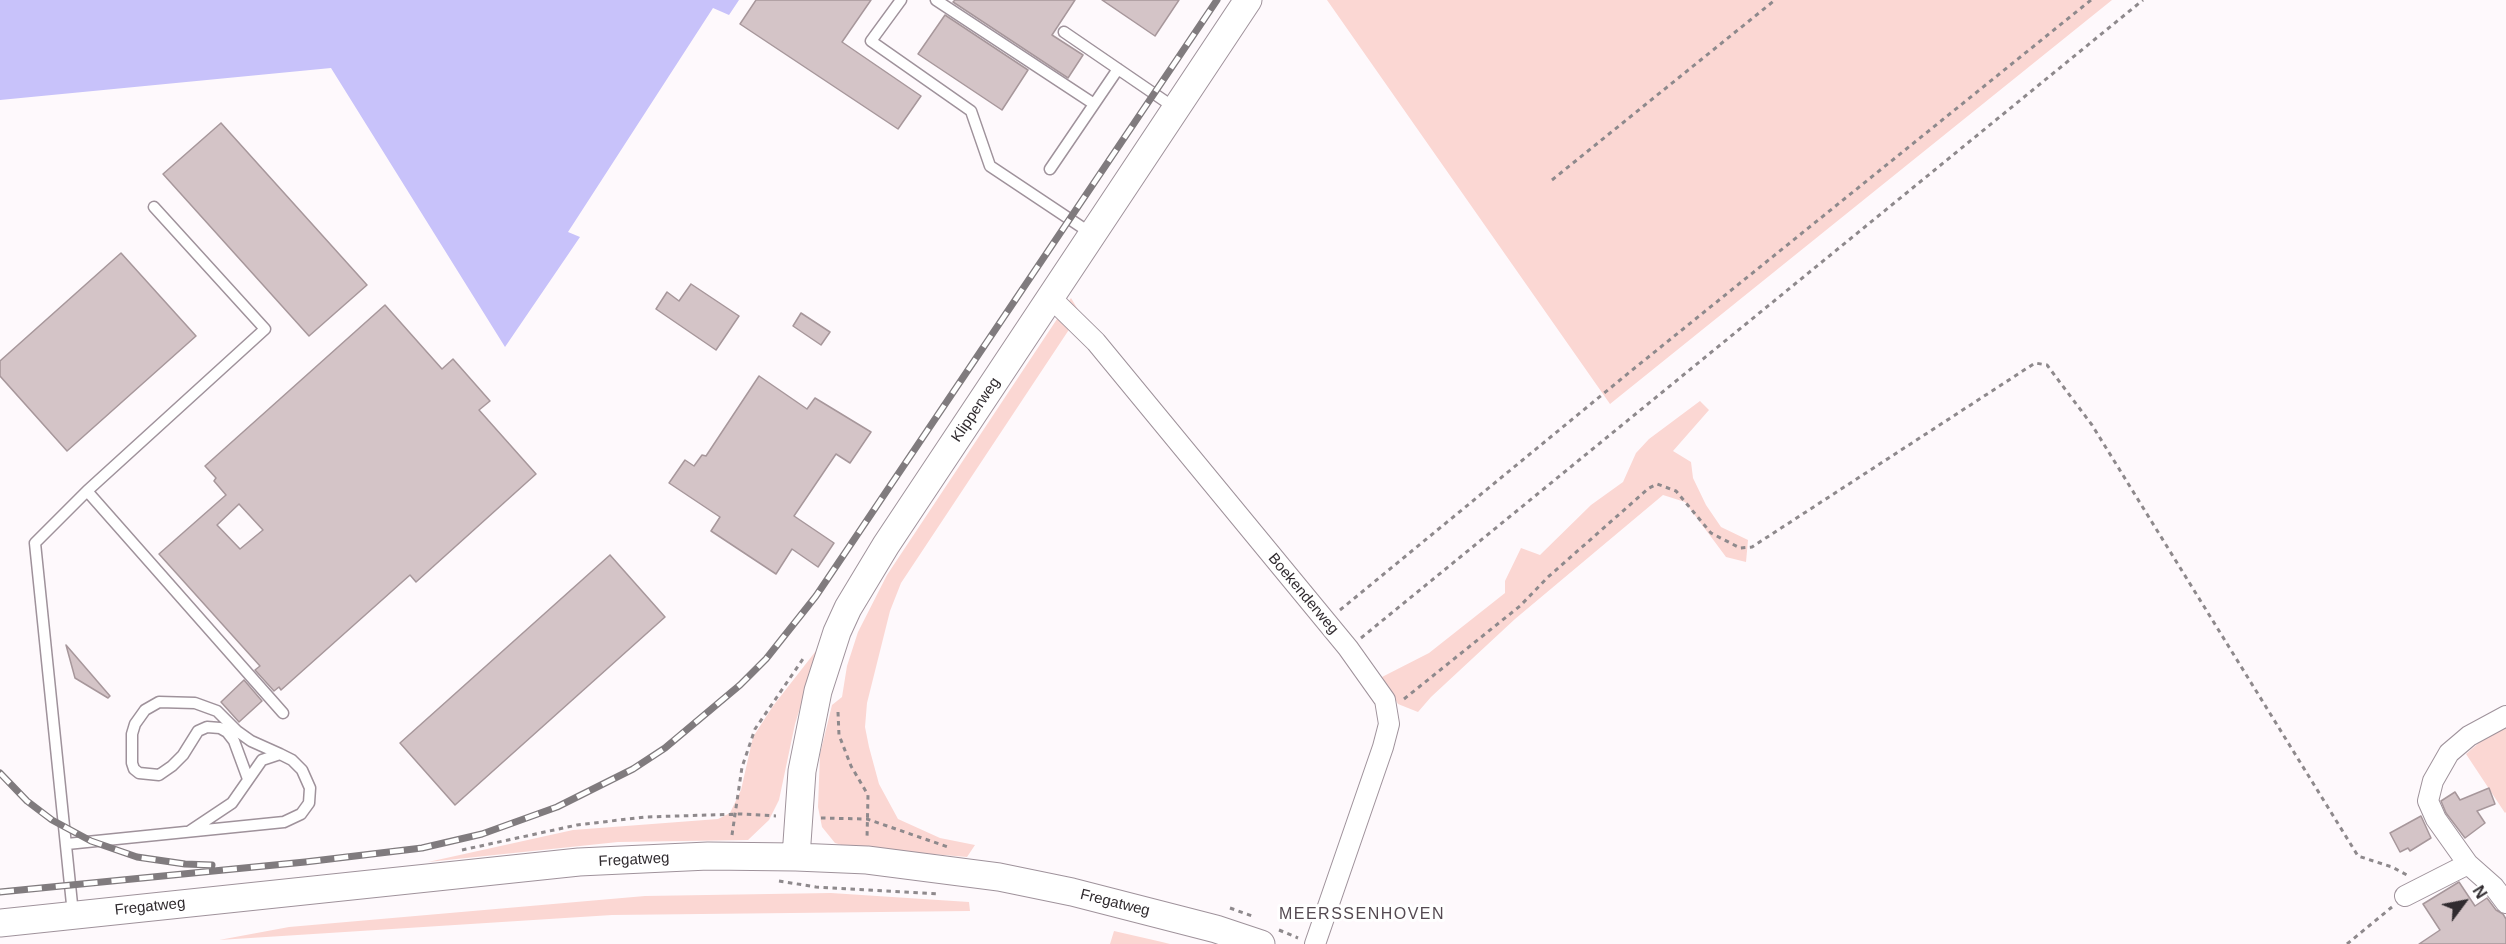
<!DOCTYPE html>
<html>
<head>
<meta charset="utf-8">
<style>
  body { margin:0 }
  #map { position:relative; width:2506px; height:944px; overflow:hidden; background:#fef9fc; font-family:Helvetica,sans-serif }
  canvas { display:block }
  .north { position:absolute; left:2434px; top:872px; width:60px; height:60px; -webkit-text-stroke:4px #fff; paint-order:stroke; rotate:58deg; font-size:16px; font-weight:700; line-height:24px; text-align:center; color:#302b2f }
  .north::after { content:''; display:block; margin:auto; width:21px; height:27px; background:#302b2f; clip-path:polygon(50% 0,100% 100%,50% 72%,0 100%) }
</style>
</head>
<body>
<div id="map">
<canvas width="2506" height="944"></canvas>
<div class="north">N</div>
</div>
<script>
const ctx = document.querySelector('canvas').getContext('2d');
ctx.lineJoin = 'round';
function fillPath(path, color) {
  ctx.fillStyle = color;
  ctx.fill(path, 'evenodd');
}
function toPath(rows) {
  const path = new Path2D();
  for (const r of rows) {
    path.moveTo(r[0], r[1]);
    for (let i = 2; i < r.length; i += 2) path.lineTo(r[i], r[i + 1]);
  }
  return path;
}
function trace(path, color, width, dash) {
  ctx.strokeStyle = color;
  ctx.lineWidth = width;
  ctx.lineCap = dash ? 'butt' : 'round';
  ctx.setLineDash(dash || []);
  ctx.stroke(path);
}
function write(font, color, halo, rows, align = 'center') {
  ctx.font = font + ' Helvetica,sans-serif';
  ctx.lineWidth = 6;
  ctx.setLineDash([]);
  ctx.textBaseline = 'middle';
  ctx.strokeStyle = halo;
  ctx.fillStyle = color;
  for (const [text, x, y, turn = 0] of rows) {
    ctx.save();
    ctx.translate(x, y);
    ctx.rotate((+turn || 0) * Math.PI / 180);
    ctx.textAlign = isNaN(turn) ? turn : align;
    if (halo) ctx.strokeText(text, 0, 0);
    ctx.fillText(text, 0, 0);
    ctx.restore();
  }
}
fillPath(toPath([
  [1327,0,2112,0,1610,404],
  [1071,298,1080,313,901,583,890,611,867,703,865,727,869,747,879,784,898,819,940,838,975,845,967,857,848,847,835,843,822,827,818,807,820,754,832,705,842,697,847,666,858,632,887,575],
  [1700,401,1709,410,1673,451,1691,462,1693,478,1706,505,1721,527,1748,540,1746,562,1726,557,1685,502,1663,495,1515,619,1431,697,1418,712,1398,704,1382,677,1429,653,1505,593,1505,581,1521,548,1540,555,1591,505,1623,482,1636,453,1649,439],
  [819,647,795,724,779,800,769,820,748,840,618,842,428,862,573,830,718,819,730,813,741,790,753,737,773,706],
  [2506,726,2506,812,2505,813,2466,754,2489,734],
  [831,893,969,902,970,911,612,915,219,940,289,927,645,896],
  [1114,931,1162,942,1170,944,1110,944]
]), '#fbd7d3');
fillPath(toPath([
  [0,0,739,0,729,15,713,8,568,232,580,237,505,347,331,68,0,100]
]), '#c8c2fa');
const building = toPath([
  [756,0,871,0,842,42,921,96,898,129,740,24,756,0],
  [955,0,1075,0,1052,35,1083,55,1068,78,953,2,955,0],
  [1102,0,1179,0,1155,36,1102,0],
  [945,15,1028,70,1002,110,918,54,945,15],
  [221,123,367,285,309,336,163,174,221,123],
  [121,253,196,336,67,451,0,376,0,361,121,253],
  [691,284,739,316,716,350,656,309,667,292,679,301,691,284],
  [385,305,442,369,453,359,490,401,479,410,536,474,416,582,410,575,281,690,279,687,274,691,255,670,260,666,159,554,226,495,214,481,216,478,205,466,385,305],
  [239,504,263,530,240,549,217,525,239,504],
  [801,313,830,332,821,345,793,326,801,313],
  [759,376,807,409,815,398,871,432,850,463,836,454,794,516,834,543,818,567,792,549,776,574,711,531,720,517,669,483,685,460,694,466,702,455,706,456,759,376],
  [610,555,665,617,455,805,400,743,610,555],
  [66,645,110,696,108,698,75,678,66,645],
  [244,680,262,701,239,722,221,702,244,680],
  [2489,788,2495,804,2477,811,2485,823,2465,838,2446,813,2441,801,2455,792,2460,800,2489,788],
  [2421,816,2431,838,2410,851,2408,848,2400,852,2390,833,2421,816],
  [2459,882,2475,906,2487,898,2496,910,2503,914,2506,919,2506,944,2419,944,2440,930,2423,904,2459,882]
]);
fillPath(building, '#d4c4c7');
trace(building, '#a7979b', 1.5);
const lane = toPath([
  [901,0,871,41,971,111,990,166,1092,234],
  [936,0,1094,104],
  [1064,32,1175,108],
  [1050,169,1118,69],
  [87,491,283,713],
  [248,779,234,741,227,732,220,728,207,727,198,731,183,755,172,766,159,775,139,773,134,769,132,763,132,734,135,724,145,710,159,702,195,703,217,711,237,731,251,741,280,754],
  [67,844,284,822,301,814,309,803,310,788,302,770,292,760,280,754,262,760,232,803,190,831],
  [73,914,35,543,87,491,265,329,154,207]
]);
const street = toPath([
  [1050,297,1096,342,1348,648,1385,700,1389,724,1383,747,1315,944],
  [2506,716,2469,736,2449,753,2433,781,2428,801,2436,819,2468,864,2494,887,2506,903],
  [2405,896,2468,864]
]);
const secondary = toPath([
  [796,857,802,771,818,691,837,632,848,608,886,545,1248,0],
  [0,923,579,862,708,856,796,857,867,860,999,877,1072,892,1216,929,1261,944]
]);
trace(lane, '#9f929b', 13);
trace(street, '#9f929b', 22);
trace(secondary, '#9f929b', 29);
trace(toPath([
  [1552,180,1775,0],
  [1340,610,1631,371,2091,0],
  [1361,638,2143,0],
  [1404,699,1520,606,1548,577,1649,488,1657,484,1676,491,1711,533,1740,548,1752,547,2035,363,2047,365,2092,425,2358,856,2392,867,2407,875],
  [838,712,839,735,851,766,868,795,867,839],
  [821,818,867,819,948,847],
  [732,835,742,767,755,729,805,656],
  [462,850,577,825,645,817,741,814,776,816],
  [779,881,816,887,939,894],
  [1230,908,1255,917],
  [1279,930,1298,938],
  [2347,944,2392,907]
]), '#8e898c', 3, [4.5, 4.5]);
trace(lane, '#fff', 10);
trace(street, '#fff', 20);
trace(secondary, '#fff', 27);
const rail = toPath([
  [0,773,27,801,52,820,91,841,137,857,185,864,212,865],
  [0,892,305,862,422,848,482,834,557,807,633,769,665,748,740,685,766,659,816,596,1217,0]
]);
trace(rail, '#807b7e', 7);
trace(rail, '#fff', 4.5, [14]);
write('15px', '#302b2f', '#fff', [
  ["Klipperweg",976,410,-56],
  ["Boekenderweg",1303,594,50],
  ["Fregatweg",634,860,-3],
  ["Fregatweg",1115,903,14],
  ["Fregatweg",150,907,-6]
]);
ctx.letterSpacing = '1.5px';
write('16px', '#554a52', '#fff', [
  ["MEERSSENHOVEN",1362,915]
]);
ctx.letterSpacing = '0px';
</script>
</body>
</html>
